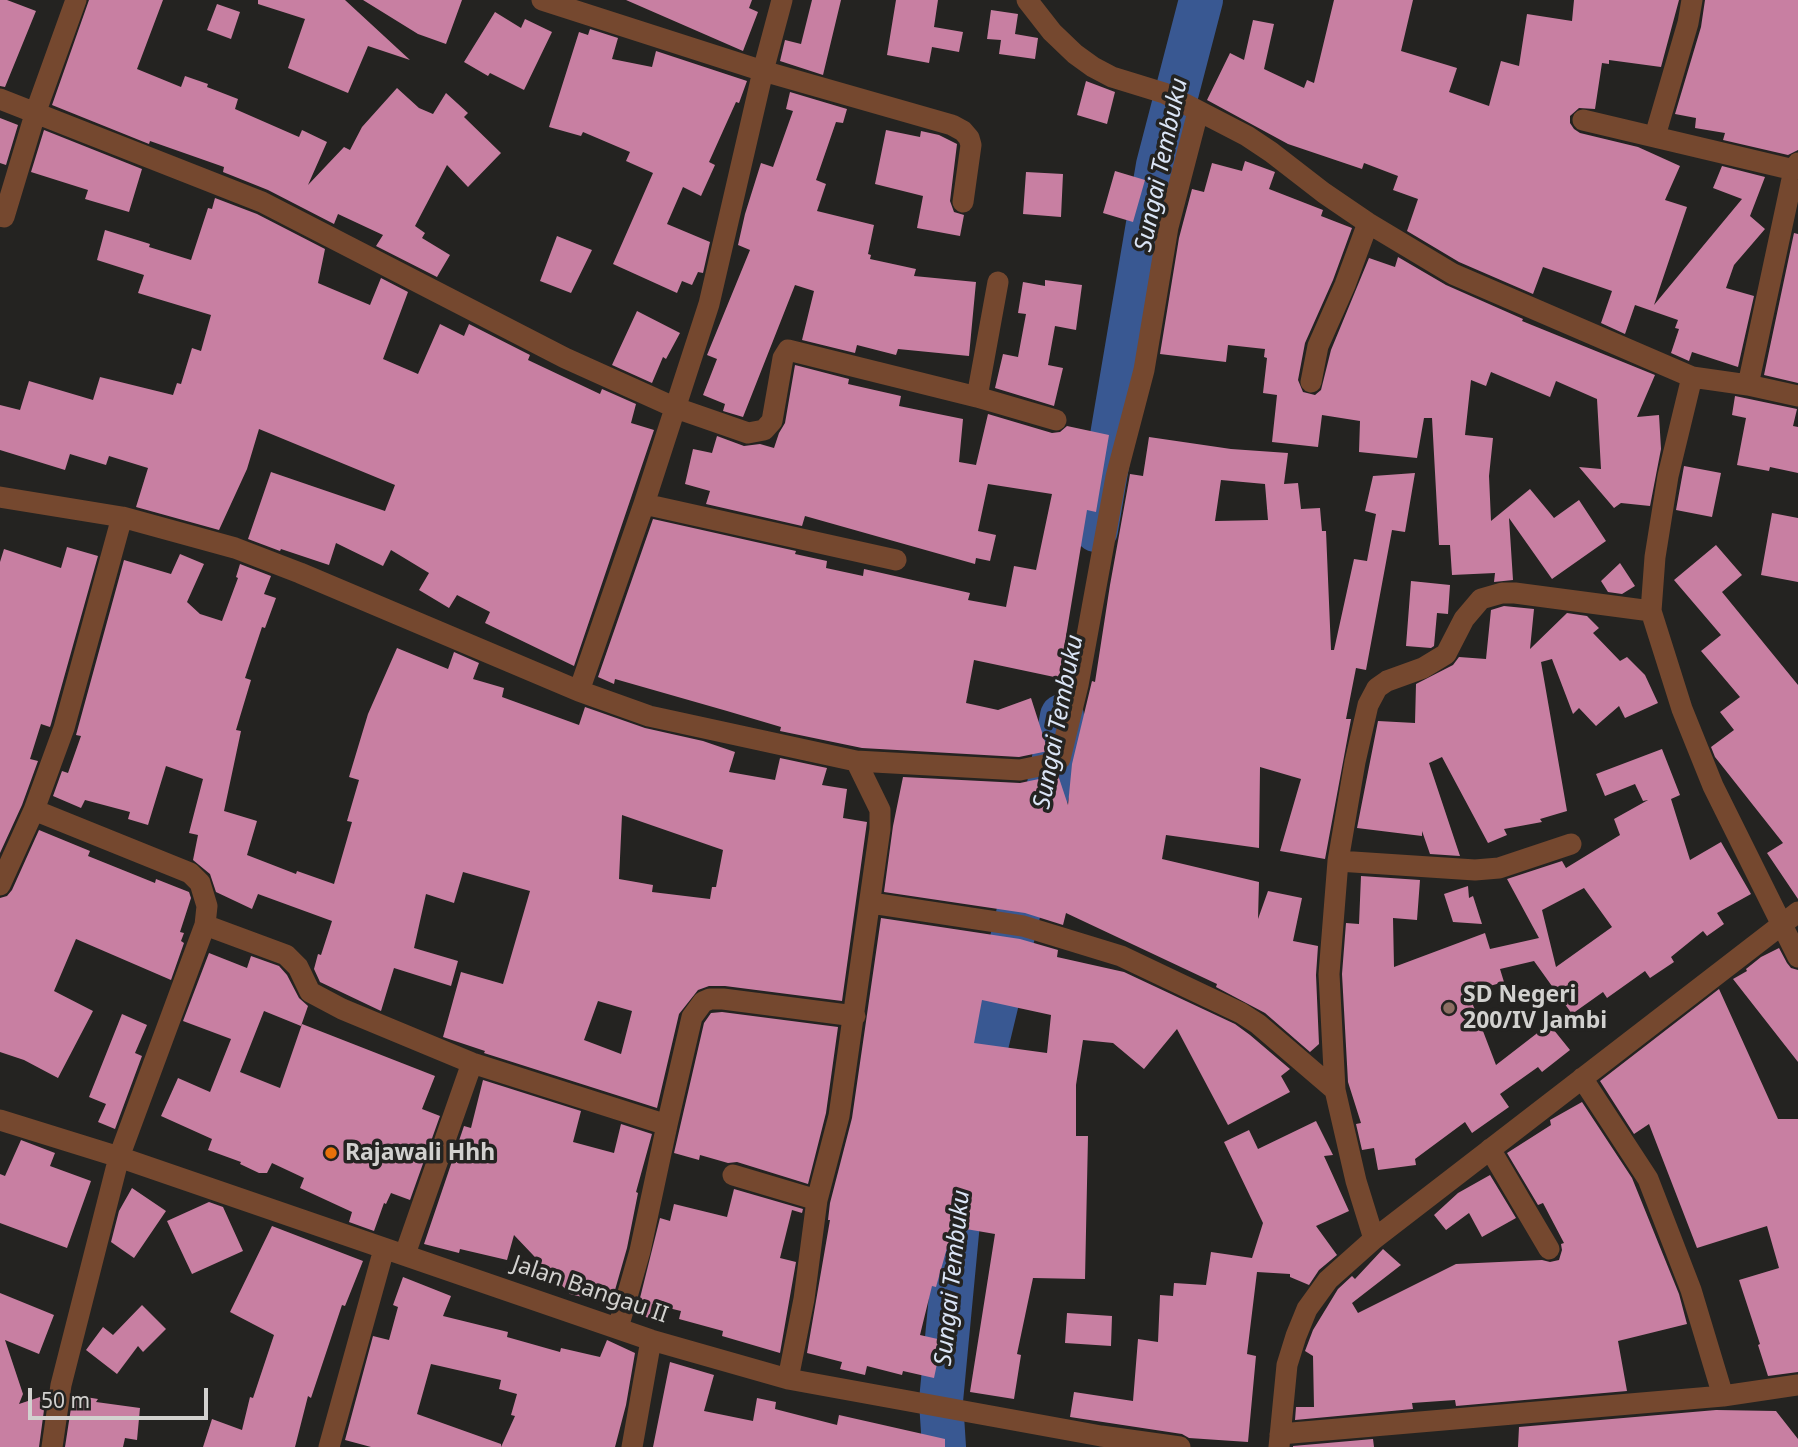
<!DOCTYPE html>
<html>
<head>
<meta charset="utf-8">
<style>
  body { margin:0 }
  #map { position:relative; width:1798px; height:1447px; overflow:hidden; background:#242321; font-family:"Noto Sans",sans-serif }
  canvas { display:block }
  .scale { position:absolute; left:28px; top:1388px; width:180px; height:32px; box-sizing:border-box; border:4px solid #d2d1cf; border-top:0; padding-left:9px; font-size:21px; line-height:24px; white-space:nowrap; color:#d2d1cf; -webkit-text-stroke:5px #242321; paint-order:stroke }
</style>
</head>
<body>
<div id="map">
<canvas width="1798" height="1447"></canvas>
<div class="scale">50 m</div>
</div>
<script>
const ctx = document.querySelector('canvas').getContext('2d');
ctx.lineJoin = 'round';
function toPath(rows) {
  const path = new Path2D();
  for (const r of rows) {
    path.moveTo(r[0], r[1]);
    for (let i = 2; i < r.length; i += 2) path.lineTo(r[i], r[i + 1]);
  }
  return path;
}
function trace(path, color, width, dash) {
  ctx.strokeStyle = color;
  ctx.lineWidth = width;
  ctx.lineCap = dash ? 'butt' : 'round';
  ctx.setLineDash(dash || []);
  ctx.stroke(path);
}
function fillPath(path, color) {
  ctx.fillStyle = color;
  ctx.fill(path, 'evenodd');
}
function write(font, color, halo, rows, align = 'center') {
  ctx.font = font + ' "Noto Sans",sans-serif';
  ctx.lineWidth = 7;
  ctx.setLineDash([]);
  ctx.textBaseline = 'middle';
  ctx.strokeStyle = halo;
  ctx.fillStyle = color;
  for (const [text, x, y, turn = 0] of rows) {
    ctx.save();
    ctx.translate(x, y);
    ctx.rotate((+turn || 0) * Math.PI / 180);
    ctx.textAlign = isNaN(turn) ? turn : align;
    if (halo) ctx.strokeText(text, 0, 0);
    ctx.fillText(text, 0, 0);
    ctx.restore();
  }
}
trace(toPath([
  [1096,530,1158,165,1201,0],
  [973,1101,1048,790,1062,716],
  [944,1447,941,1401,961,1191]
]), '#395892', 44);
fillPath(toPath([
  [0,0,7,0,36,11,5,87,0,86],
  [89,0,163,0,137,69,181,87,185,76,208,84,207,87,238,99,235,109,299,137,302,130,327,142,308,185,344,147,350,150,362,127,397,88,419,108,433,114,446,93,468,113,464,117,501,153,468,187,447,165,415,226,425,233,422,238,450,255,437,277,376,246,383,235,338,214,334,224,268,190,223,172,224,167,150,141,149,144,52,105],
  [258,0,345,0,410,60,368,46,348,93,288,68,305,19,258,4],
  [363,0,462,0,446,44,418,34],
  [626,0,752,0,749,8,758,12,743,51],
  [812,0,841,0,823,75,780,61,785,40,801,44],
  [896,0,938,0,934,27,963,32,959,52,932,47,929,63,887,55],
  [1334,0,1413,0,1401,51,1457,68,1449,92,1489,106,1501,61,1519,66,1527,14,1572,21,1574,0,1679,0,1661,67,1609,60,1609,64,1602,63,1595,109,1579,108,1570,116,1570,123,1574,129,1580,133,1638,147,1680,166,1665,200,1687,207,1654,305,1742,199,1713,188,1722,166,1765,177,1750,216,1765,229,1734,265,1726,288,1754,296,1738,367,1692,352,1689,361,1671,353,1679,329,1675,328,1678,320,1635,305,1625,334,1601,323,1612,291,1543,267,1533,294,1459,262,1407,231,1418,199,1393,190,1398,176,1364,163,1362,169,1288,144,1207,100,1230,53,1244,60,1253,20,1274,24,1264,69,1304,88,1307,80,1314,83],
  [1705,0,1798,0,1798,150,1788,155,1723,140,1725,133,1695,128,1696,118,1675,114,1701,27],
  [217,4,240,12,231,39,207,30],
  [991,10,1018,14,1015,34,1038,38,1035,59,999,54,1001,40,987,39],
  [495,12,521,28,525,19,552,32,524,90,490,73,488,76,464,62],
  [590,29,618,38,612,59,652,67,656,51,747,81,739,103,736,102,709,162,715,165,701,196,683,187,667,224,710,242,703,273,698,272,692,285,682,281,677,293,613,264,653,173,626,161,630,152,583,132,581,136,549,127,579,32,588,35],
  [1086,81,1115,92,1107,124,1077,115],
  [790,92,847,109,843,123,836,122,816,180,826,184,817,211,874,225,868,254,871,255,870,259,916,269,914,276,976,282,969,356,898,349,896,355,857,345,855,353,802,340,814,291,795,285,743,417,723,411,725,404,703,395,717,359,707,355,750,250,738,245,745,214,761,163,773,167,793,111,786,109],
  [0,118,18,125,6,165,0,163],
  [44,130,142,169,129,212,85,199,88,190,31,172],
  [886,130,920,137,921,131,939,135,957,144,950,201,954,212,964,215,960,236,917,228,923,196,875,184],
  [1245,161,1275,172,1269,189,1323,210,1321,216,1352,228,1333,280,1305,343,1298,380,1303,392,1315,395,1321,390,1331,350,1369,258,1395,267,1398,257,1446,285,1523,319,1522,321,1655,375,1637,417,1659,415,1661,449,1650,506,1621,503,1614,508,1579,467,1601,469,1597,399,1556,381,1550,397,1491,372,1486,386,1471,380,1465,435,1493,438,1489,476,1491,521,1530,489,1554,518,1579,500,1606,541,1552,579,1509,518,1513,580,1494,582,1495,573,1452,575,1450,545,1439,545,1432,418,1424,418,1417,458,1359,452,1360,421,1322,415,1318,447,1272,442,1277,395,1263,393,1267,358,1264,357,1265,349,1228,345,1226,362,1160,354,1179,238,1192,189,1204,192,1212,163,1242,171],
  [1115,171,1145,180,1133,222,1103,213],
  [1026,172,1063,174,1061,217,1023,214],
  [215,198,257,214,325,249,318,283,370,305,381,278,408,292,383,359,418,374,440,324,464,336,469,324,530,355,528,360,600,394,602,389,636,404,631,423,654,430,574,666,485,623,490,612,457,595,449,608,419,590,429,573,391,550,383,566,336,543,329,565,281,549,280,551,248,539,271,472,385,511,395,485,259,429,247,469,219,530,136,507,148,468,109,456,106,465,70,454,65,470,0,450,0,405,20,410,29,381,93,400,100,377,173,395,177,383,181,384,192,348,201,351,211,315,138,293,144,275,97,260,105,230,150,244,149,247,191,260,208,208,212,209],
  [1794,233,1798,234,1798,383,1764,375],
  [557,236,592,250,571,293,540,281],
  [1045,280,1082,285,1076,330,1055,326,1048,365,1063,368,1054,406,995,388,1003,354,1018,357,1026,314,1018,313,1023,282,1045,286],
  [637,311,680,333,666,359,663,357,652,383,612,365],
  [795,365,849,379,848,384,901,396,899,406,963,419,959,462,976,465,988,414,1052,433,1060,432,1067,426,1109,435,1096,512,1087,510,1059,678,974,660,966,703,998,710,1031,698,1048,751,1019,757,862,748,780,731,781,727,727,711,615,679,614,684,598,677,653,519,796,551,795,554,827,561,826,568,863,576,864,569,970,593,968,600,1006,607,1014,566,1036,570,1052,494,988,484,978,531,996,535,990,561,976,558,975,564,805,516,802,526,706,504,710,491,685,484,693,449,712,453,717,436,744,446,760,444,774,448,779,433,785,423],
  [1735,396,1797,409,1793,426,1798,427,1798,473,1770,467,1769,471,1737,465,1746,418,1732,415],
  [1149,437,1231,449,1288,453,1284,484,1298,483,1301,509,1320,508,1322,531,1326,531,1331,650,1334,650,1354,559,1367,561,1376,514,1365,511,1373,476,1415,473,1405,532,1392,530,1366,670,1356,668,1346,719,1351,719,1325,859,1280,851,1301,779,1260,767,1259,848,1166,835,1162,859,1259,882,1258,919,1268,891,1302,898,1293,941,1318,946,1316,975,1319,1044,1310,1052,1265,1013,1216,987,1217,984,1066,913,1063,925,1025,913,884,892,893,826,903,777,1020,783,1058,775,1068,805,1072,764,1092,681,1095,682,1110,585,1129,480,1130,474,1143,476],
  [1221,480,1265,484,1268,520,1215,521],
  [1684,466,1721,473,1712,517,1676,510],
  [1772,513,1798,518,1798,582,1761,575],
  [1716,545,1742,575,1722,592,1798,685,1798,899,1767,853,1783,843,1715,757,1711,747,1734,730,1720,712,1740,697,1701,651,1721,635,1674,580],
  [67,547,98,556,51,724,50,727,41,724,30,759,38,761,22,805,0,853,0,562,4,549,61,568],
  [180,554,204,564,187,602,200,614,222,621,238,578,236,577,240,564,271,576,264,594,276,598,265,628,262,627,245,678,251,680,236,730,241,731,224,811,257,821,247,855,296,874,297,871,334,884,352,822,347,821,359,780,349,777,368,714,397,648,448,669,454,652,479,663,473,679,504,688,502,697,579,725,585,707,645,728,703,741,735,752,729,772,775,780,780,758,827,768,822,785,847,789,843,818,867,822,842,1001,725,986,709,986,698,990,679,1014,657,1108,484,1053,485,1051,443,1037,461,972,503,984,530,891,463,872,454,903,426,894,414,948,458,961,451,986,394,968,381,1011,320,982,314,969,318,954,321,955,332,921,258,894,252,909,216,892,210,874,193,860,198,835,189,833,203,779,166,766,148,825,128,819,130,812,85,800,81,808,53,796,62,771,68,773,81,736,76,735,124,560,171,574],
  [622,815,723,850,716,887,712,887,710,899,652,892,653,885,619,879],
  [598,1001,632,1011,621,1054,584,1040],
  [1620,563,1635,586,1622,594,1608,592,1601,581],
  [1411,581,1450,585,1448,614,1437,613,1434,646,1431,648,1406,646],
  [1504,606,1534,609,1530,649,1567,613,1587,616,1599,628,1593,633,1620,661,1627,657,1645,675,1658,703,1625,718,1619,706,1596,726,1579,708,1573,714,1552,659,1541,662,1567,811,1540,819,1542,822,1504,829,1507,835,1488,843,1442,757,1429,763,1460,856,1430,854,1422,831,1422,836,1357,828,1378,721,1415,723,1416,684,1453,665,1459,657,1486,659,1491,610],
  [1662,749,1680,795,1671,799,1690,860,1721,842,1751,894,1717,913,1724,924,1707,936,1703,931,1671,957,1674,962,1650,978,1645,971,1607,998,1603,992,1572,1014,1534,961,1500,969,1504,982,1468,992,1496,1065,1549,1024,1570,1050,1542,1072,1538,1067,1500,1094,1509,1107,1472,1133,1465,1122,1415,1159,1416,1165,1378,1170,1374,1148,1362,1150,1356,1124,1361,1123,1348,1082,1342,974,1346,923,1359,924,1361,876,1420,880,1417,920,1393,918,1394,967,1485,933,1490,949,1539,938,1507,879,1562,861,1566,868,1620,835,1614,819,1648,800,1643,801,1635,784,1605,796,1596,774],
  [1584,888,1612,927,1556,967,1542,910],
  [39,830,90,851,88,856,155,883,156,879,189,892,191,898,180,932,184,933,181,941,184,943,171,980,76,939,54,991,93,1011,58,1078,24,1060,0,1052,0,898,7,896,12,890],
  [1468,886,1469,898,1473,896,1482,924,1453,922,1444,894],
  [881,918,1020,939,1058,950,1057,957,1124,972,1235,1024,1250,1035,1290,1069,1281,1076,1290,1092,1228,1125,1177,1029,1144,1069,1113,1043,1083,1040,1076,1085,1076,1136,1088,1136,1085,1279,1033,1278,1017,1354,1021,1355,1014,1399,970,1392,995,1234,966,1229,961,1252,947,1248,936,1287,932,1286,920,1335,942,1340,934,1378,903,1371,902,1375,867,1366,865,1375,840,1369,842,1362,807,1353,830,1220,828,1220,830,1203,852,1118],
  [982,1000,1051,1015,1047,1053,974,1043],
  [1779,948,1787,963,1791,968,1798,970,1798,1062,1733,979,1747,971,1746,969,1761,957],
  [209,953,247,968,251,956,279,966,287,975,299,998,308,1006,301,1026,264,1011,240,1072,280,1088,302,1024,435,1076,422,1109,440,1116,410,1200,391,1193,386,1204,384,1203,374,1231,349,1222,352,1212,300,1188,304,1178,272,1163,267,1173,259,1173,240,1164,241,1162,208,1150,212,1139,161,1116,178,1078,210,1092,231,1039,183,1021],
  [1719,989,1778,1119,1798,1119,1798,1372,1768,1376,1758,1345,1760,1344,1739,1280,1779,1268,1767,1226,1697,1248,1649,1124,1634,1134,1600,1081],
  [722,1012,838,1027,826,1113,808,1184,737,1162,728,1163,700,1155,699,1160,674,1153,704,1023,711,1013],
  [122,1014,147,1025,135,1053,142,1056,115,1129,98,1122,106,1104,89,1097],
  [483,1080,581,1111,573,1142,614,1153,621,1124,652,1134,636,1192,638,1193,627,1248,611,1304,570,1294,514,1235,507,1260,460,1249,459,1253,424,1244,464,1126,471,1128],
  [1582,1102,1632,1178,1679,1294,1687,1324,1618,1341,1627,1391,1456,1406,1455,1400,1412,1403,1413,1409,1295,1420,1296,1407,1314,1407,1313,1356,1305,1351,1313,1330,1338,1289,1352,1276,1355,1279,1383,1249,1401,1265,1352,1303,1358,1313,1456,1264,1542,1260,1550,1262,1559,1260,1562,1250,1561,1244,1564,1243,1543,1203,1538,1205,1507,1153,1551,1125,1550,1120],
  [1316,1121,1333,1155,1324,1156,1349,1211,1316,1226,1337,1255,1319,1270,1309,1285,1290,1277,1290,1274,1257,1272,1247,1354,1256,1356,1248,1442,1189,1438,1182,1434,1070,1417,1074,1392,1133,1401,1138,1339,1158,1342,1160,1295,1173,1296,1174,1283,1206,1285,1211,1252,1252,1258,1263,1223,1224,1142,1249,1130,1258,1149],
  [21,1140,55,1153,50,1166,91,1181,67,1248,0,1223,0,1174,5,1176],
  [1490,1175,1516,1218,1482,1237,1469,1213,1446,1230,1434,1215,1458,1193],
  [132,1188,166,1211,134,1258,111,1242,119,1211],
  [734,1189,803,1209,802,1213,792,1210,780,1258,796,1262,780,1353,722,1336,723,1331,679,1319,681,1311,652,1304,649,1318,636,1314,660,1218,670,1221,674,1204,727,1217],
  [209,1202,223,1207,243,1251,192,1274,167,1221],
  [272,1226,363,1261,345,1306,342,1305,311,1398,308,1396,295,1447,203,1447,212,1419,242,1430,250,1397,253,1398,274,1335,230,1312],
  [403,1277,451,1296,443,1316,508,1332,507,1337,560,1352,561,1348,600,1357,607,1340,635,1353,626,1405,615,1447,501,1447,515,1416,511,1415,517,1394,499,1389,501,1380,431,1364,417,1414,501,1444,501,1447,371,1447,345,1440,373,1336,389,1340,398,1307,393,1305],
  [0,1293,54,1315,39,1354,5,1340,23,1394,19,1404,40,1397,44,1410,39,1447,0,1447],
  [142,1305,166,1329,143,1352,138,1346,117,1374,86,1350,103,1327,113,1335],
  [1067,1313,1112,1316,1111,1346,1065,1343],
  [670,1362,714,1375,704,1411,753,1421,757,1398,776,1402,775,1409,837,1425,839,1415,945,1439,945,1447,653,1447],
  [73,1395,98,1399,96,1402,140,1408,137,1440,125,1438,123,1447,65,1447],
  [1716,1410,1776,1411,1798,1439,1798,1447,1518,1447,1519,1427],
  [1373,1439,1374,1447,1293,1447,1293,1446]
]), '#c87fa2');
trace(toPath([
  [542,0,763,71,952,125,963,131,969,138,971,145,963,202],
  [1027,0,1052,32,1075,54,1093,67,1112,77,1164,93,1247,136,1271,152,1324,193,1368,223,1453,274,1692,377,1748,385,1798,396],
  [0,99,262,202,565,358,676,408,748,433,764,430,772,421,783,358,788,350,977,397,1056,420],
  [1583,120,1794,170],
  [1655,136,1688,23,1692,0],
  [4,217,36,111,76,0],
  [1692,377,1668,476,1655,557,1651,611,1682,709,1713,786,1798,957],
  [1311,382,1318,346,1345,285,1368,223],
  [1748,385,1794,170,1798,163],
  [977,397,998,282],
  [0,497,122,517,235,548,300,573,579,691,649,716,856,761,1020,770,1054,763,1060,759,1078,685,1116,477,1144,370,1168,227,1198,112],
  [644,504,896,560],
  [579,691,644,504,709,304,763,71,782,0],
  [34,810,190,873,200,883,207,906,205,925,119,1157,61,1385,52,1447],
  [1338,861,1355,762,1368,705,1377,688,1387,681,1423,668,1446,654,1464,619,1481,599,1502,593,1515,593,1651,611],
  [0,885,34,810,64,728,122,517],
  [871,903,1023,926,1121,956,1241,1013,1258,1024,1335,1090],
  [205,925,286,955,298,967,310,992,342,1009,472,1063,667,1125,692,1017,703,1002,710,999,723,999,855,1016],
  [1582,1078,1648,1179,1691,1290,1723,1396],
  [0,1120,119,1157,651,1340,788,1379,1101,1436,1180,1447],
  [1490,1149,1549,1249],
  [733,1175,817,1200],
  [1374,1239,1356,1181,1335,1090,1329,974,1338,861,1475,870,1499,868,1571,844],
  [405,1254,472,1063],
  [618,1328,640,1251,667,1125],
  [788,1379,804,1299,817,1200,839,1116,880,829,880,810,856,761],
  [1280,1434,1723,1396,1798,1385],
  [329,1447,384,1249],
  [632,1447,651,1340],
  [1279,1447,1287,1365,1296,1336,1307,1309,1328,1280,1374,1239,1798,912]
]), '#75482f', 21);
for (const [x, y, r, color] of [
  [1449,1008,7,"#8d6e63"],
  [331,1153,7,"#e8710a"]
]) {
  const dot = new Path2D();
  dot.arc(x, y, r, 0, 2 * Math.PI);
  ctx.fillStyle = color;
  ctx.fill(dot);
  trace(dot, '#242321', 2.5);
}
write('bold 23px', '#d2d1cf', '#242321', [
  ["SD Negeri",1463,995],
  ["200/IV Jambi",1463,1021],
  ["Rajawali Hhh",345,1153]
], 'left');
write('23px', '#d2d1cf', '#242321', [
  ["Jalan Bangau II",590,1290,19]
]);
write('italic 24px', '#dbe5f6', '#242321', [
  ["Sungai Tembuku",1162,165,-78],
  ["Sungai Tembuku",1059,722,-79],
  ["Sungai Tembuku",953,1278,-84]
]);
</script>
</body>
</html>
